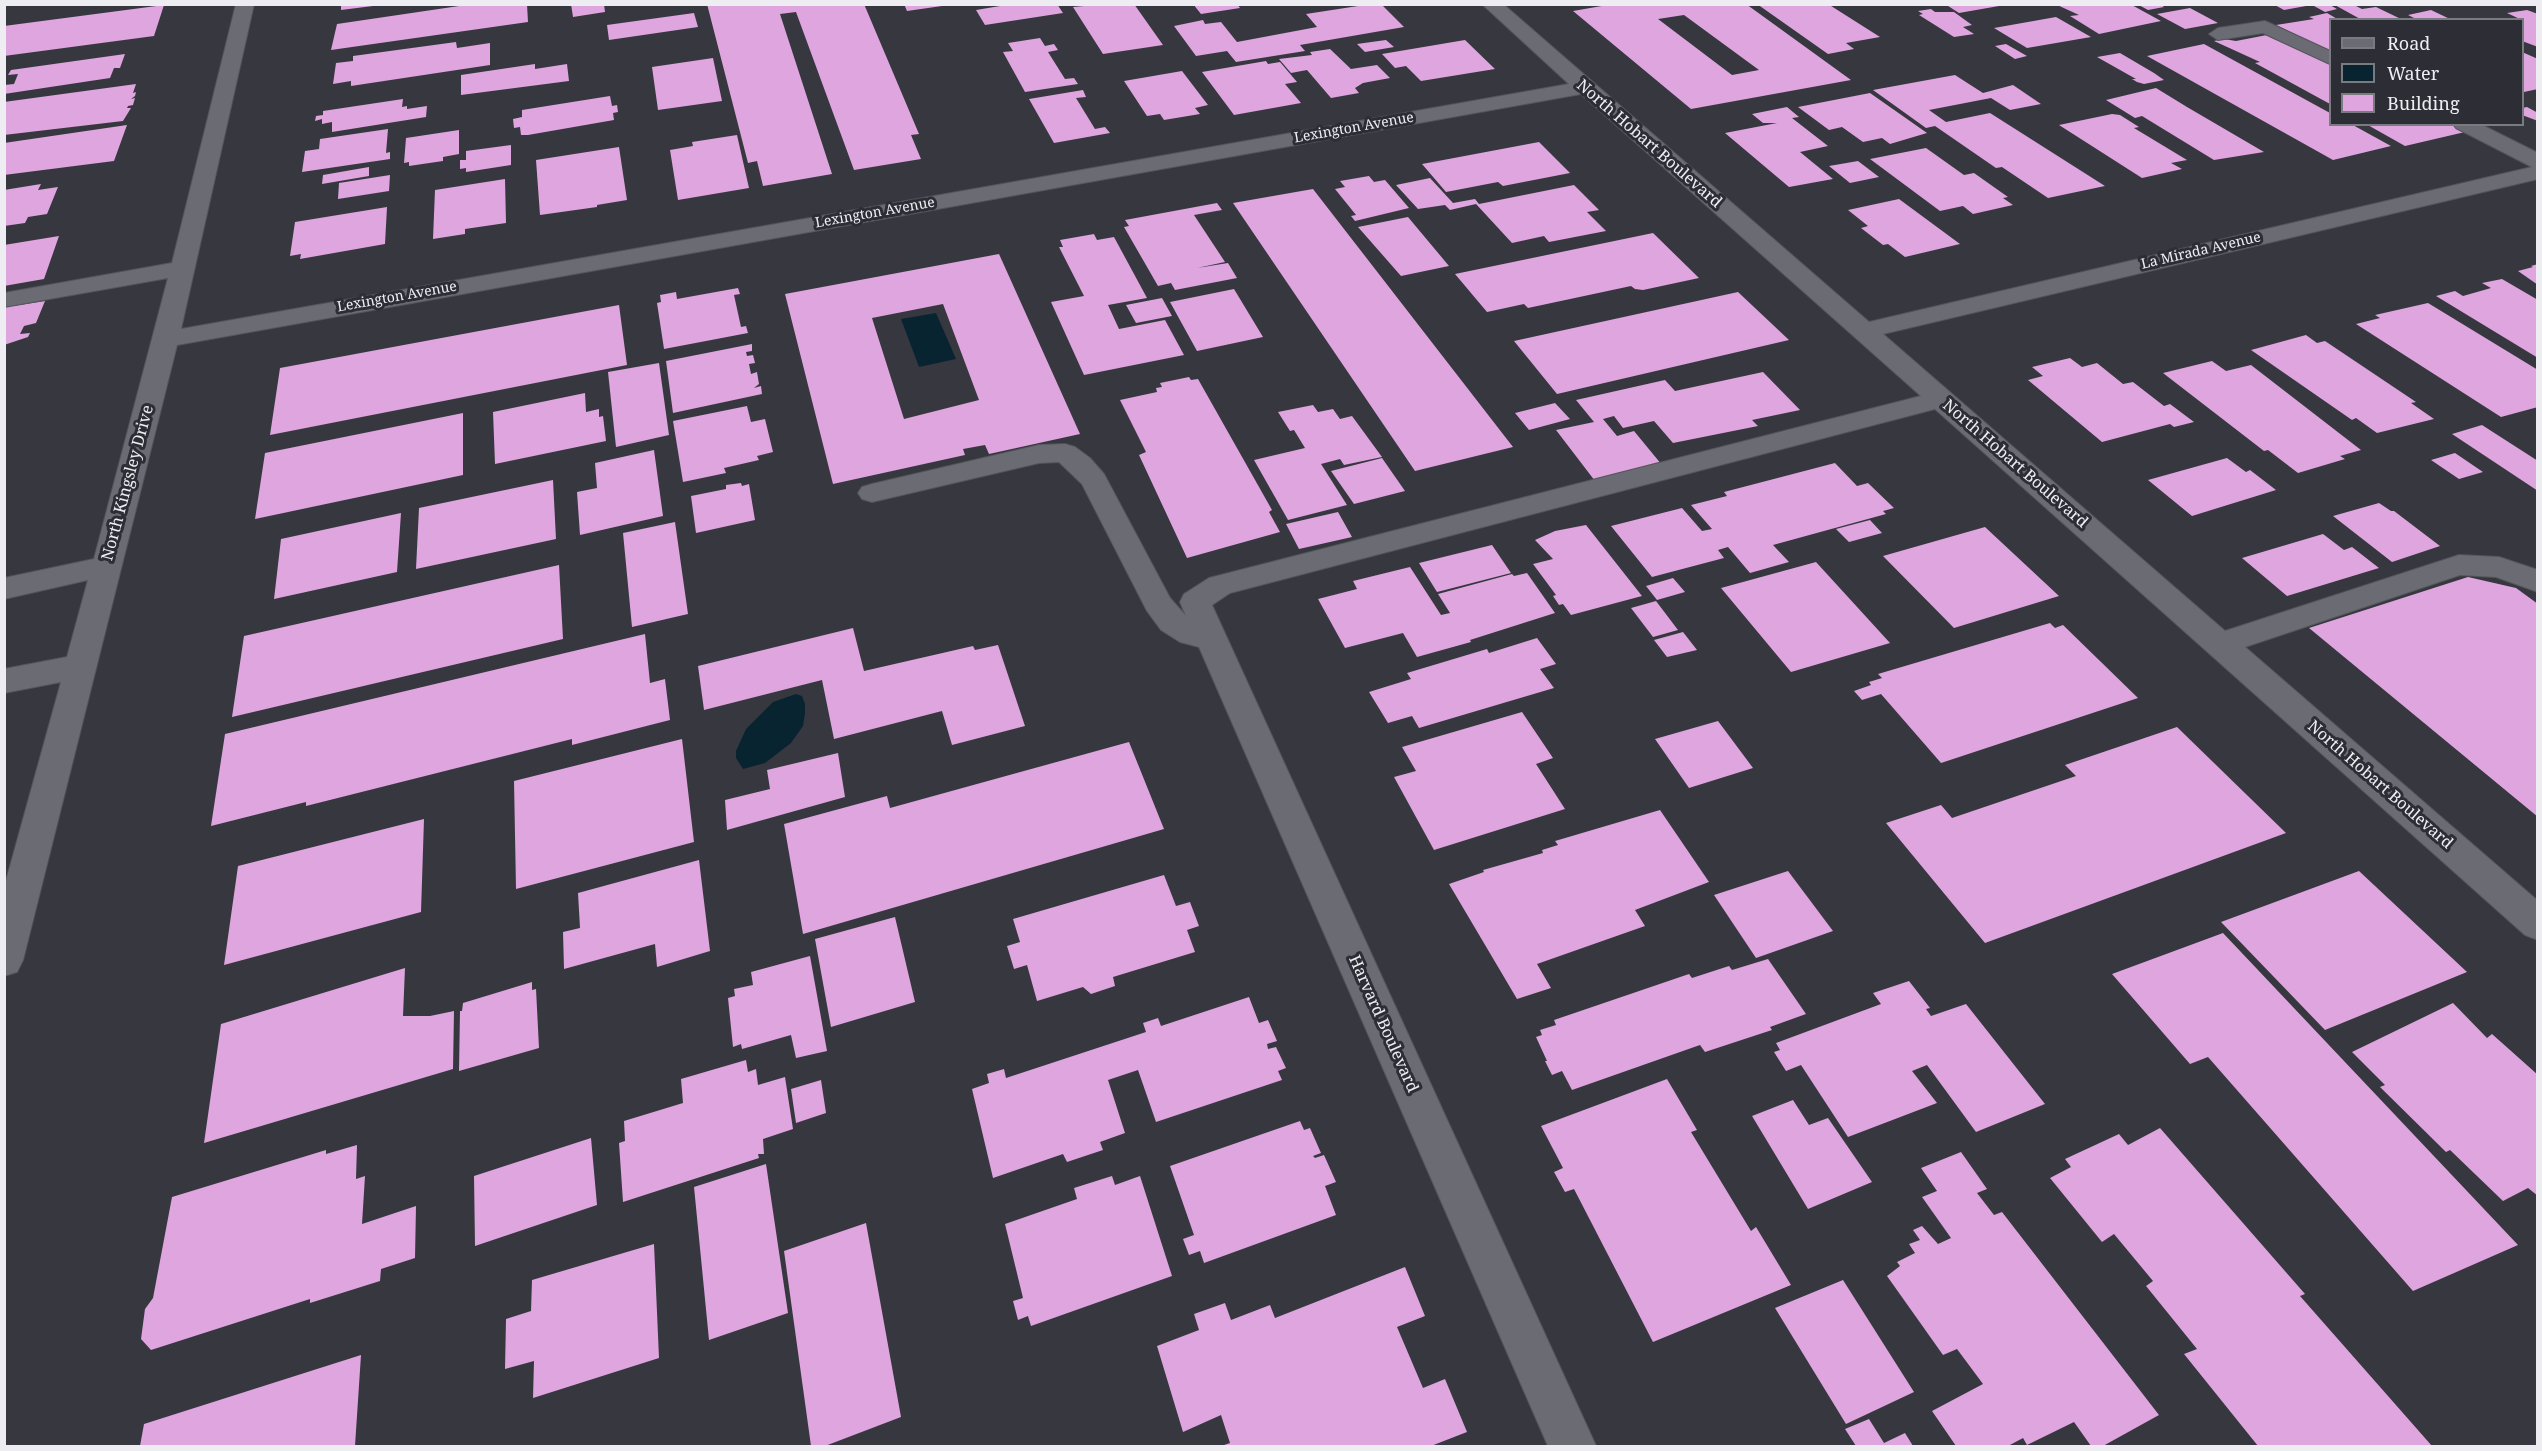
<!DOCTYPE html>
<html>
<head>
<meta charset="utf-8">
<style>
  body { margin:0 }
  #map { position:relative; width:2542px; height:1451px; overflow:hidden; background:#37373f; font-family:"Noto Serif",serif }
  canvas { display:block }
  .frame { position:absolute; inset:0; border:6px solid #ededf2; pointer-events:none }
  .legend { position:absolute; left:2329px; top:18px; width:195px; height:108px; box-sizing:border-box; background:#2d2d35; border:2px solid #7a7a81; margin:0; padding:8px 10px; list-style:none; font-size:18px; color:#ededf2 }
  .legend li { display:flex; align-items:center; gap:12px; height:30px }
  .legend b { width:30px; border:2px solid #7a7a81 }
</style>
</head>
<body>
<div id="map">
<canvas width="2542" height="1451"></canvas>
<div class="frame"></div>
<ul class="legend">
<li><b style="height:8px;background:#6b6b74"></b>Road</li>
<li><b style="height:16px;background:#092431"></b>Water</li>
<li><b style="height:16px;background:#dea5df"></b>Building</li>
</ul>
</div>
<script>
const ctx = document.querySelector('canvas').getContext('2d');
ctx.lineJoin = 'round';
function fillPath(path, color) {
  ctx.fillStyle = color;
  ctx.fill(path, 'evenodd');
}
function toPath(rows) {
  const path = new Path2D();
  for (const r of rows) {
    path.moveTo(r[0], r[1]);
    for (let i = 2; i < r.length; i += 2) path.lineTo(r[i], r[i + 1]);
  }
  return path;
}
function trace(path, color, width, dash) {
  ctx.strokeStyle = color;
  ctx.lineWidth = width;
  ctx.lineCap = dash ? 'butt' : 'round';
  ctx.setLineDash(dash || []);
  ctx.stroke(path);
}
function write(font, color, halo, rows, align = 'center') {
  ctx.font = font + ' "Noto Serif",serif';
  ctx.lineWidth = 6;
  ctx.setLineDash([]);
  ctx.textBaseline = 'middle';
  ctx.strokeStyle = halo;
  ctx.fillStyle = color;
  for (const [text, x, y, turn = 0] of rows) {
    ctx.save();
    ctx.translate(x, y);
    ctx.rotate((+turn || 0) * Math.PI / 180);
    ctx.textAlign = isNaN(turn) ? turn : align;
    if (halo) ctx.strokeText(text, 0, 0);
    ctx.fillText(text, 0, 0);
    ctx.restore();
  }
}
fillPath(toPath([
  [936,313,956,359,919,367,901,319],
  [796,694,802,696,805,704,805,713,803,726,791,743,765,763,743,769,736,758,736,751,746,729,773,702]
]), '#092431');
fillPath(toPath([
  [341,4,373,4,373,6,341,10],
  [527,4,528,22,331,50,337,24,459,6],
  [571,4,604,4,605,12,573,17],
  [707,4,864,4,919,134,911,135,921,159,854,170,796,12,780,14,832,174,763,186,757,161,748,163],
  [904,4,942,4,942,6,907,11],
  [1012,4,1057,4,1063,13,985,25,976,10],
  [1106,4,1134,4,1163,45,1103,54,1073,7],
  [1193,4,1237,4,1240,8,1201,14],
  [1371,4,1381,4,1404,27,1300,45,1305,51,1236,62,1227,51,1196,56,1174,26,1203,20,1205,24,1221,22,1237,42,1317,27,1306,14],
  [1613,4,1746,4,1851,80,1691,109,1573,11],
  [1684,15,1759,70,1732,75,1658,19],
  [1757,4,1828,4,1880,37,1846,43,1854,49,1828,54],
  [1945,4,1998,4,1999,6,1959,13],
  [2055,4,2130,4,2161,21,2099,34,2070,16,2079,15],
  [2137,4,2160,4,2164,7,2148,10],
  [2273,4,2306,4,2306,6,2284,10],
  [2328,4,2337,9,2325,12,2314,6],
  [2333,4,2352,4,2362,9,2376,7,2403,20,2362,20],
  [164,5,154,36,4,56,4,26],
  [2190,8,2218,23,2185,29,2157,14],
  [1931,9,1935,12,1954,12,1972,25,1963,27,1974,34,1954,37,1919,15,1923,14,1918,11],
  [2431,10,2452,20,2418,20,2408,15],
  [2527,10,2538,14,2538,47,2522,41,2522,20,2507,13],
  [694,13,698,27,609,40,607,25],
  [2327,13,2339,20,2330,20,2330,52,2276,25,2314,19,2309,17],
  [2056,17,2091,37,2027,48,1994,28],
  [2272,34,2330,64,2330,104,2255,63,2260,62,2214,41,2224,39,2236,41],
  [1040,38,1045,46,1054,44,1058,50,1048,52,1065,79,1074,78,1078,84,1025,92,1003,52,1013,51,1008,43],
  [1386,40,1394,47,1365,52,1357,44],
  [1465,40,1495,69,1421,81,1406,66,1395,68,1382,54],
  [456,42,457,48,490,43,490,65,351,86,351,81,333,84,336,63,353,61,353,56],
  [2006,44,2027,56,2015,59,1995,46],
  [2204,44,2330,113,2330,124,2351,124,2391,146,2333,160,2147,56],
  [1330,49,1351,69,1377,65,1390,78,1363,83,1355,88,1359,93,1331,98,1307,70,1291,73,1279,59,1312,55,1310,52],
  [2522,52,2538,59,2538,89,2524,92],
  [2120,53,2154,73,2164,80,2144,84,2137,82,2132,79,2136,79,2097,57],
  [125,54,120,68,114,68,110,78,4,94,4,85,14,84,18,74,8,75,11,70],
  [713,58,722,101,658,110,652,67],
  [1266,61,1268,64,1280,62,1297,82,1285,84,1301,103,1234,115,1202,72],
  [535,64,535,69,567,64,569,81,461,95,461,75],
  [1182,71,1208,105,1195,108,1200,114,1164,120,1160,114,1147,116,1124,81],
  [1955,75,1983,93,2013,85,2041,104,2010,110,1991,98,1929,110,1946,122,1990,113,2105,186,2048,198,2002,167,1996,168,1935,126,1926,128,1873,90],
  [136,84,133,93,136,92,135,96,131,99,135,98,133,105,128,106,127,108,131,108,123,121,4,135,4,102],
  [2156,88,2187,107,2264,152,2214,160,2142,116,2135,118,2106,100],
  [1083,90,1086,97,1076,98,1095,129,1105,127,1110,133,1054,143,1029,99],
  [1870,93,1927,133,1890,144,1882,138,1863,142,1842,127,1829,130,1798,107],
  [610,96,612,106,617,105,618,112,613,113,614,120,528,135,521,135,520,127,514,128,513,119,522,117,522,110],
  [403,99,402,107,407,106,407,109,427,106,426,117,332,132,332,122,322,124,322,119,315,121,316,116,323,115,323,111],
  [1787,107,1799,117,1792,118,1828,146,1800,152,1833,179,1789,187,1725,133,1777,123,1763,123,1752,114],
  [2527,107,2538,113,2538,121,2522,115,2522,108],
  [2112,114,2120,115,2139,127,2134,128,2187,160,2171,163,2182,169,2142,178,2059,125],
  [2366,124,2450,124,2465,132,2405,146],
  [127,125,114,161,4,175,4,143],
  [388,129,386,153,390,152,390,159,302,172,305,151,319,149,320,139],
  [459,130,459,154,443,157,443,161,409,166,409,162,404,163,406,138],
  [737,135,749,188,678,200,670,150,693,146,692,142],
  [1539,142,1570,173,1503,186,1498,182,1446,192,1422,164],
  [511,145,511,165,466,172,466,168,460,169,460,160,466,160,466,151],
  [619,147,627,200,597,205,597,207,540,215,536,160],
  [1926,148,1964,175,1974,173,2008,197,2003,198,2013,205,1973,214,1963,206,1940,211,1870,159],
  [1858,161,1879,177,1850,183,1829,166],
  [369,167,369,176,322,184,323,175],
  [390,175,389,191,338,199,339,183],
  [1369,176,1374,182,1385,180,1409,208,1355,221,1351,216,1356,215,1335,189,1345,187,1340,181],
  [1430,178,1453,203,1475,199,1479,204,1574,185,1599,210,1587,212,1606,231,1549,242,1544,236,1512,243,1476,204,1450,210,1445,205,1418,209,1396,185],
  [505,179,506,223,465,229,465,234,433,239,435,190],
  [41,184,38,190,58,187,47,214,28,217,25,223,4,226,4,190],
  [1313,189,1513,447,1415,471,1233,203],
  [1899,199,1960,244,1905,257,1888,244,1883,245,1861,228,1868,226,1848,210],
  [1217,203,1222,210,1194,215,1225,262,1197,268,1228,263,1237,278,1175,290,1171,283,1158,286,1124,227,1129,226,1125,220],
  [387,207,385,244,300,259,301,254,290,256,295,222],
  [1408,217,1449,266,1401,276,1358,227],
  [1653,233,1699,278,1643,290,1635,289,1631,286,1528,308,1524,304,1487,312,1455,274],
  [1094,234,1097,240,1114,237,1147,298,1108,305,1119,329,1165,320,1184,355,1084,375,1051,302,1084,296,1059,247,1063,247,1060,240],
  [59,236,44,279,4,286,4,245],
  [999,254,1080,434,989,454,985,445,963,449,965,455,833,484,785,294],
  [943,304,979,400,904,419,872,318],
  [2538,264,2538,285,2518,271,2533,267,2531,266],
  [2502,279,2538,300,2538,358,2436,296,2455,291,2463,296,2491,288,2482,283],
  [738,288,740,294,734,295,741,327,746,326,748,333,664,349,657,303,661,302,660,295,676,292,677,299],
  [1234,289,1263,337,1197,351,1170,302],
  [1738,292,1789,340,1557,394,1514,341],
  [1162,298,1172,316,1136,323,1126,305],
  [45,301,36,323,24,326,20,334,30,333,28,337,4,345,6,304,14,303,13,306],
  [2428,303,2538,370,2538,407,2501,417,2356,324,2380,318,2375,315],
  [619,305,627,365,270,435,280,368],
  [2306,335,2317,343,2325,341,2416,402,2411,403,2434,419,2377,433,2356,418,2352,420,2251,350],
  [752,344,752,351,746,352,747,356,753,355,755,363,749,364,751,374,757,372,759,384,754,388,761,386,762,394,673,413,666,361],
  [2070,358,2082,367,2097,363,2123,384,2133,382,2164,406,2170,404,2194,422,2174,427,2170,424,2102,442,2028,380,2043,376,2032,367],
  [2212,361,2226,371,2251,365,2361,450,2340,456,2345,459,2298,473,2268,450,2264,451,2163,373],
  [659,363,669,435,616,447,608,372],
  [1763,372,1800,410,1752,420,1758,426,1673,443,1654,421,1623,428,1614,416,1603,419,1617,436,1634,431,1662,465,1595,481,1556,430,1594,422,1576,400,1665,380,1675,391],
  [1189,377,1191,380,1198,379,1272,510,1269,512,1280,532,1187,558,1139,455,1146,452,1120,400,1157,392,1156,388,1162,387,1160,383],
  [585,393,586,412,599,409,599,417,603,416,606,441,495,464,493,412],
  [1555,403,1570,419,1529,430,1515,413],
  [1313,405,1318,412,1333,409,1340,419,1352,416,1382,457,1344,465,1340,459,1321,464,1347,505,1288,520,1254,460,1305,448,1294,430,1290,431,1278,412],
  [747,406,751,422,765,419,773,452,757,456,759,460,724,468,726,473,683,482,673,421],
  [463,413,463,475,255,519,265,453],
  [2482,425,2538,461,2538,491,2452,434],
  [654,450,663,516,580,535,577,492,597,488,595,463],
  [2455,453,2483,472,2459,479,2431,460],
  [1382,458,1405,491,1354,504,1331,471],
  [2227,458,2246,472,2250,470,2276,490,2192,516,2148,480],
  [1835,463,1857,486,1868,483,1894,508,1883,511,1886,514,1773,545,1789,562,1750,573,1728,547,1718,550,1724,558,1652,577,1611,526,1682,508,1702,531,1712,529,1691,505,1727,496,1724,492],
  [553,480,556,539,416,569,419,508],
  [741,483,742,486,749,484,755,520,696,533,691,496,726,489,726,485],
  [2379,503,2391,511,2394,511,2440,546,2392,562,2333,516],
  [1338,512,1352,537,1299,549,1286,524],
  [401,513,397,572,274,599,281,539],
  [1870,520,1882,533,1849,542,1836,529],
  [675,522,688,614,632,627,623,533],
  [1586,525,1642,596,1571,615,1563,604,1559,605,1553,596,1556,595,1533,564,1553,559,1535,540,1555,531],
  [1985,527,2059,596,1954,628,1883,556],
  [2323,534,2344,550,2352,547,2379,568,2287,596,2242,558],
  [1492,545,1511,573,1437,592,1419,563],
  [1816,562,1890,643,1791,672,1721,588],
  [559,565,563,639,232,717,244,636],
  [1410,567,1441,615,1450,613,1438,594,1512,574,1514,576,1527,573,1555,613,1470,640,1471,642,1417,657,1403,633,1345,648,1318,599,1357,589,1353,581],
  [2468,577,2516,588,2538,604,2538,817,2309,628],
  [1673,578,1685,592,1657,600,1646,586],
  [1656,601,1678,630,1653,637,1631,608],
  [2050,623,2055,628,2063,625,2138,698,1941,763,1881,694,1862,700,1854,691,1871,685,1869,682,1882,678,1878,674],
  [853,628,864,671,973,646,975,650,998,645,1025,726,952,745,942,711,834,739,822,680,704,710,698,666],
  [1683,632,1697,650,1667,657,1654,640],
  [645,634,650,683,665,679,670,720,572,745,572,739,306,806,306,802,211,826,225,734],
  [1537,638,1556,664,1540,669,1554,688,1419,728,1412,716,1388,723,1369,692,1411,679,1407,673,1487,649,1489,653],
  [1522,712,1553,758,1536,764,1565,809,1434,850,1394,777,1416,771,1402,747],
  [1718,721,1753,768,1689,788,1655,739],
  [2177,727,2286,833,1985,943,1886,823,1941,805,1952,818,2076,776,2065,765],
  [682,739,694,842,516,889,514,781],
  [1129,742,1164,829,803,934,784,824,887,796,890,808],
  [838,753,845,797,727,830,725,800,770,789,767,770],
  [1660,810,1709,882,1635,910,1645,926,1537,964,1551,988,1517,999,1449,884,1484,872,1483,870,1543,853,1542,850,1558,845,1555,841],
  [424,819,421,912,224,965,238,866],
  [699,860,710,951,657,967,655,944,564,969,563,932,580,928,578,893],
  [1788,871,1833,931,1756,958,1714,895],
  [2359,871,2467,972,2325,1030,2221,922],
  [1164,875,1176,906,1190,902,1199,926,1187,930,1195,952,1113,977,1115,986,1091,994,1083,987,1037,1001,1027,965,1014,969,1007,946,1020,942,1013,919],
  [895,917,915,1002,831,1027,815,939],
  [2223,933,2518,1245,2413,1291,2208,1057,2190,1064,2112,974],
  [810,956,827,1051,796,1058,791,1035,742,1049,741,1044,733,1047,728,998,735,996,734,989,753,985,751,972],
  [1768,959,1806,1014,1770,1027,1772,1030,1705,1052,1700,1045,1572,1090,1562,1071,1552,1075,1545,1061,1547,1061,1536,1037,1542,1035,1540,1030,1556,1025,1554,1020,1689,974,1692,978,1729,966,1732,970],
  [405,968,403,1016,430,1016,454,1011,453,1069,204,1143,221,1024],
  [1909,981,1930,1008,1926,1009,1931,1016,1966,1004,2045,1104,1976,1132,1927,1065,1912,1071,1937,1103,1848,1137,1801,1065,1786,1071,1774,1052,1780,1050,1776,1043,1881,1004,1873,993],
  [532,982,532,990,536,989,539,1048,459,1071,460,1011,462,1011,463,1003],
  [1249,997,1259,1023,1268,1020,1277,1041,1267,1044,1268,1049,1276,1047,1286,1068,1278,1071,1282,1080,1156,1122,1138,1070,1108,1080,1125,1133,1100,1142,1103,1150,1067,1162,1063,1154,993,1178,972,1089,989,1083,987,1074,1004,1069,1006,1078,1146,1032,1143,1023,1158,1018,1161,1026],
  [2453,1003,2487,1038,2492,1034,2538,1075,2538,1196,2528,1188,2503,1201,2450,1150,2446,1152,2380,1087,2385,1085,2352,1052],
  [746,1060,748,1072,756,1069,758,1085,785,1077,793,1129,763,1139,764,1154,758,1154,759,1158,623,1202,619,1143,625,1141,624,1121,683,1103,681,1079],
  [1667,1079,1697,1130,1691,1132,1751,1231,1756,1227,1791,1285,1653,1342,1574,1189,1565,1192,1554,1172,1563,1168,1541,1126],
  [821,1080,826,1113,796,1123,791,1089],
  [1793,1100,1809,1125,1828,1118,1872,1182,1808,1209,1752,1116],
  [1300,1121,1304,1130,1310,1128,1321,1153,1313,1156,1315,1158,1324,1155,1336,1182,1325,1186,1336,1215,1204,1263,1200,1251,1189,1255,1183,1239,1194,1235,1170,1166],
  [2160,1128,2305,1294,2300,1296,2432,1446,2258,1446,2184,1354,2197,1349,2146,1286,2153,1281,2114,1234,2102,1242,2050,1178,2071,1167,2065,1159,2119,1134,2128,1145],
  [591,1138,597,1205,475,1246,474,1176],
  [357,1145,356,1179,365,1176,362,1224,416,1206,415,1258,381,1269,380,1281,310,1303,310,1299,151,1350,141,1339,145,1309,153,1298,172,1197,326,1150,326,1154],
  [1961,1152,1987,1189,1977,1193,1994,1215,2002,1212,2159,1415,2103,1446,2091,1446,2074,1422,2027,1445,2023,1438,2008,1446,1956,1446,1932,1411,1983,1384,1957,1349,1943,1355,1887,1276,1900,1266,1897,1262,1915,1253,1909,1244,1920,1240,1913,1230,1922,1226,1938,1244,1951,1238,1922,1197,1937,1191,1921,1168],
  [766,1164,788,1313,709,1340,694,1187],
  [1112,1176,1115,1185,1140,1176,1172,1276,1031,1326,1028,1316,1018,1320,1013,1301,1023,1298,1005,1224,1077,1199,1074,1188],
  [866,1223,901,1417,825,1446,811,1446,784,1251],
  [654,1244,659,1358,533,1398,534,1361,505,1369,506,1319,531,1311,532,1280],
  [1405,1267,1425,1316,1397,1327,1423,1388,1445,1379,1467,1432,1431,1446,1221,1446,1230,1443,1221,1415,1183,1432,1157,1346,1199,1330,1194,1314,1225,1303,1231,1320,1270,1305,1275,1318],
  [1843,1280,1914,1392,1846,1424,1775,1308],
  [361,1355,355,1446,140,1446,144,1424],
  [1869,1419,1884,1443,1905,1433,1913,1446,1856,1446,1845,1429]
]), '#dea5df');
const minor = toPath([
  [236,4,254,4,181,329,1569,84,1482,4,1503,4,1869,322,2532,167,2456,128,2453,124,2480,124,2538,153,2538,179,1883,334,2225,631,2459,555,2499,557,2538,570,2538,592,2496,577,2460,575,2245,647,2538,901,2538,940,2525,935,1935,409,1230,593,1212,605,1596,1446,1548,1446,1199,647,1180,642,1161,630,1147,611,1082,484,1059,462,1039,463,872,502,862,499,858,493,862,487,872,484,1039,445,1065,444,1075,447,1090,458,1104,474,1170,598,1186,616,1180,602,1184,594,1209,578,1921,396,1581,94,177,345,23,960,17,972,4,976,4,888,61,682,4,693,4,669,67,657,88,580,4,599,4,578,94,559,168,278,4,307,4,293,172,263,236,4],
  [2265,21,2330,51,2330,64,2263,33,2218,40,2209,34,2218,28,2265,21]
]);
trace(minor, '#54545b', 2);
fillPath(minor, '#6b6b74');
write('14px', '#ededf2', '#2d2d35', [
  ["Lexington Avenue",1354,128,-10],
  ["Lexington Avenue",875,213,-10],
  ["La Mirada Avenue",2201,251,-13],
  ["Lexington Avenue",397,297,-10]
]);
write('16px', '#ededf2', '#2d2d35', [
  ["North Hobart Boulevard",1649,144,41],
  ["North Hobart Boulevard",2015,464,41],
  ["North Kingsley Drive",128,483,-75],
  ["North Hobart Boulevard",2380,785,41],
  ["Harvard Boulevard",1383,1024,66]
]);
</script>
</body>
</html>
